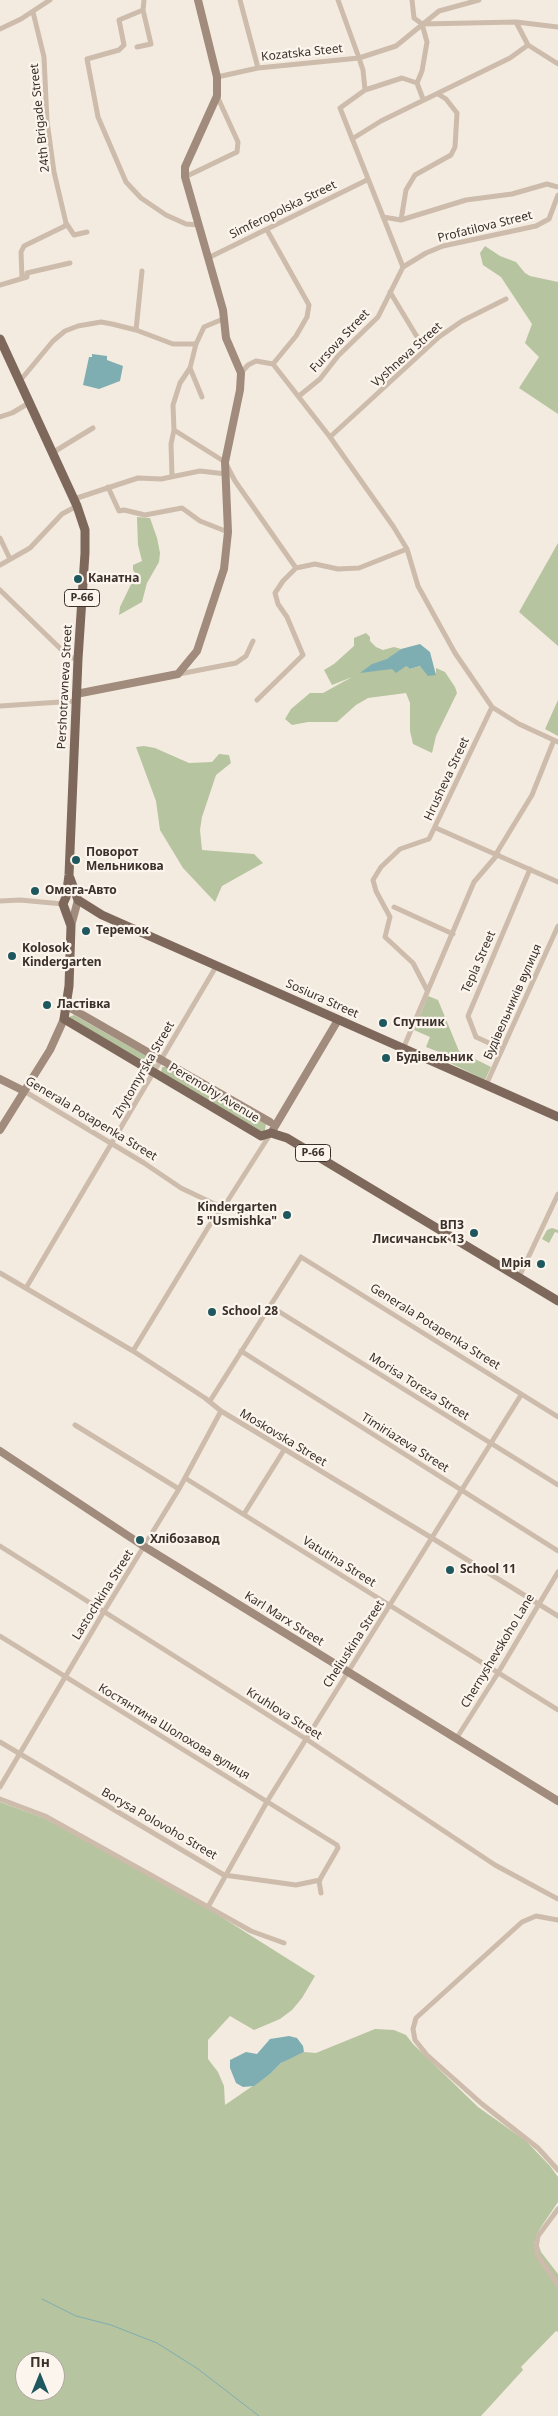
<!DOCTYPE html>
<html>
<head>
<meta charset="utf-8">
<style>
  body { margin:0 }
  #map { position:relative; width:558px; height:2416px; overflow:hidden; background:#f4ebe0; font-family:"Noto Sans",sans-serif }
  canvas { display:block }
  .north { position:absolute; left:15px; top:2351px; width:50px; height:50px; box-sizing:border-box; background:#fbf5ed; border:1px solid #aea69f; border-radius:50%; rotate:0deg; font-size:14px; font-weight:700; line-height:20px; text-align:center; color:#3b302a }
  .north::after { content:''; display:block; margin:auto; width:18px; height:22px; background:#1e575e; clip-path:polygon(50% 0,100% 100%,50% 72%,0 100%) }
</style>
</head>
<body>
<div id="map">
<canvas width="558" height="2416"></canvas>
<div class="north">Пн</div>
</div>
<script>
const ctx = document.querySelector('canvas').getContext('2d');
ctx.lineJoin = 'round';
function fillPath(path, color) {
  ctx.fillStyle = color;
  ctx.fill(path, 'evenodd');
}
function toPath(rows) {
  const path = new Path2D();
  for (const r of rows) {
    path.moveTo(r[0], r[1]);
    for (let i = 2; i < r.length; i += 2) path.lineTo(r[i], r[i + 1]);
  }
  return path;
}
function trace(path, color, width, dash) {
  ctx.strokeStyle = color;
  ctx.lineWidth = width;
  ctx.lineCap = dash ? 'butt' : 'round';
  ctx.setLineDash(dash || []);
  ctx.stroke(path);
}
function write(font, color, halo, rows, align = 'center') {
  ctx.font = font + ' "Noto Sans",sans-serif';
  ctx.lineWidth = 4.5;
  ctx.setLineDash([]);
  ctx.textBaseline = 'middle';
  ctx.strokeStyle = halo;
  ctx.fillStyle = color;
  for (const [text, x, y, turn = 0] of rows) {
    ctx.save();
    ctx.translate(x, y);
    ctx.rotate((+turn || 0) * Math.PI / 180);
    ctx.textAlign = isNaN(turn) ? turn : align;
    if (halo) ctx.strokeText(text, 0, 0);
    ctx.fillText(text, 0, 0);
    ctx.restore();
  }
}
fillPath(toPath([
  [485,246,500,256,516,262,525,273,530,276,558,282,558,414,519,388,539,357,525,343,532,324,501,277,483,265,480,253],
  [137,517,150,518,157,538,160,553,159,562,147,583,142,602,119,615,120,607,136,574,133,570,133,565,142,561,138,545],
  [558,543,558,646,519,612],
  [366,633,370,637,370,641,376,647,383,650,394,647,401,649,387,660,373,664,406,666,410,669,421,666,436,675,436,668,445,672,455,687,457,693,436,736,432,753,413,744,410,731,410,703,406,693,368,698,356,705,337,722,308,722,292,725,285,719,291,709,310,693,323,693,352,677,332,685,324,670,334,664,354,646,354,638],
  [558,700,558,736,545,729],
  [144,746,155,748,189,763,212,762,219,754,229,755,231,763,216,775,202,817,200,830,202,850,254,854,263,863,222,886,215,902,183,868,160,830,156,801,136,747],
  [428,996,438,1000,459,1051,491,1067,485,1080,438,1057,439,1052,426,1047,430,1037,414,1030],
  [74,1015,152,1059,155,1065,153,1068,69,1017],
  [162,1067,168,1067,266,1124,265,1130,263,1132,161,1073],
  [552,1228,558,1230,558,1233,555,1232,549,1243,542,1239,547,1230],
  [0,1802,44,1818,97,1847,207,1908,315,1976,302,1998,292,2010,280,2019,254,2030,230,2016,208,2040,208,2059,218,2072,224,2086,225,2105,270,2074,281,2063,288,2059,304,2052,316,2053,375,2029,394,2030,406,2035,413,2044,478,2107,526,2141,550,2166,558,2177,558,2202,539,2230,534,2244,539,2246,541,2252,558,2274,558,2332,556,2331,521,2367,523,2370,481,2416,0,2416],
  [25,2361,55,2361,55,2391,25,2391]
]), '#b6c49f');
fillPath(toPath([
  [92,354,107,356,107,360,123,366,120,381,99,389,83,385,89,357,92,357],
  [420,644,430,652,436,675,428,676,420,666,410,669,406,666,396,673,392,669,360,673,372,664,387,659,401,649],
  [289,2036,297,2038,303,2046,304,2052,281,2063,270,2074,254,2086,243,2087,236,2083,230,2068,230,2060,246,2052,257,2054,270,2039]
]), '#7eaeb2');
trace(toPath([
  [42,2299,76,2316,111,2325,157,2343,198,2369,259,2416]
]), '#7eaeb2', 1);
trace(toPath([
  [144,0,143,10,119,20,124,45,119,50,87,59,98,117,126,182,141,198,166,215,186,224,199,225],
  [240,0,258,68],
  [412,0,414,18,422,24,427,42,422,71,417,83],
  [33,12,44,57,47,121,54,172,66,223,74,235,87,232],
  [516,22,528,45,558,64],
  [423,24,516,22,558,27],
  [0,29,21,19,50,0],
  [137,47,151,44,143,10],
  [217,77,258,68,359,58,338,0],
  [365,90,363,70,359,58,396,46,439,11,479,0],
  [352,139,381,121,510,58,528,45],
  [185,177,237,152,238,142,217,96],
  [383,217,401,220,466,200,512,194,547,184,558,187],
  [401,220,406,190,415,175,451,155,455,147,457,113,446,99,438,94],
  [208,258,367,180],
  [403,267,340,108,365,90,402,78,417,83,423,99],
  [22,278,21,252,24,246,65,226,66,223],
  [0,285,27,277,27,273,70,263],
  [390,292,425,350],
  [136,330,142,271],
  [273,364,330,437,393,526,407,549,418,586,455,653,492,707,519,724,558,742],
  [190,368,202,397],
  [241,373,248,365,256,361,273,364,296,336,307,317,309,305,267,230],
  [19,382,53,341,65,331,78,326,101,322,112,324,136,330,173,344,196,344,204,327,223,319],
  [299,396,320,379,338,356,378,317,403,267,426,253,443,246,536,226,549,219,558,195],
  [0,417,12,413,29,403],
  [174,430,173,405,180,383,190,368,196,344],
  [330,437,439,337,462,321,506,299],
  [52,453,93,428],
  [172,476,171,444,174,430,225,462,235,481,296,568],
  [108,487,119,511,124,510,145,515,182,508,200,521,228,532],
  [74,499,138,478,161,479,200,471,226,474],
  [0,538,10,559],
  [0,565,30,548,62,514,77,506],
  [0,590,69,657,78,659],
  [179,674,236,663,246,656,253,641],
  [257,700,303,655,287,617,278,604,275,593,283,581,296,568,315,564,338,569,359,568,407,549],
  [0,706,76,701],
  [436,828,558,882],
  [496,854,532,795,554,740],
  [0,901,20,900,63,904],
  [394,907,453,934],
  [427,990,413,963,385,937,390,917,376,891,373,880,381,867,400,849,429,839,492,707],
  [403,1049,474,882,498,854],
  [502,1049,476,1037,468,1016,530,869],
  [486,1085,558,926],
  [24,1091,144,1163,181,1188,223,1208],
  [0,1273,133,1351,205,1398,221,1411,432,1538,558,1616],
  [519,1277,558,1194],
  [26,1288,217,965],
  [270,1306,558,1485],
  [133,1351,209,1226,223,1208,271,1133],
  [241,1351,558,1551],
  [210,1401,301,1257,558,1417],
  [75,1425,179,1489],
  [185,1478,558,1710],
  [244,1514,284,1450],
  [0,1546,306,1739,495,1865,558,1899],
  [0,1636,337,1845,338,1848,319,1881,321,1893],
  [456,1739,498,1673,558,1572],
  [0,1742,224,1875,296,1885,320,1880],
  [0,1787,103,1613,179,1489,221,1411],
  [0,1799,45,1816,251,1931,284,1943],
  [208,1907,268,1800,521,1395],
  [558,1920,536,1916,522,1922,416,2018,413,2029,415,2040,427,2055,482,2104,538,2148,558,2170],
  [558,2209,538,2236,536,2248,538,2256,558,2285]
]), '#cdbcab', 5);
trace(toPath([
  [76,694,178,674,197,651,224,569,228,532,225,462,240,390,241,373,226,338,223,310,185,177,185,167,217,96,217,77,198,0],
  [71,926,78,900],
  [67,1006,270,1122],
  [0,1079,24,1091],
  [0,1130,50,1050,64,1019],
  [271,1133,338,1020],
  [0,1451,145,1547,558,1801]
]), '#a18b7c', 8);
trace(toPath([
  [0,339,77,506,85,530,85,553,78,659,69,875,66,897,63,904,71,926,69,986,64,1019,261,1136,271,1133,287,1138,558,1301],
  [70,878,78,900,102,915,558,1117]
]), '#7d685b', 9);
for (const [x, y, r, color] of [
  [78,579,5,"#1e575e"],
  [76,860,5,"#1e575e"],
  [35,891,5,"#1e575e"],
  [86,931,5,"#1e575e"],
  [12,956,5,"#1e575e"],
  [47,1005,5,"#1e575e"],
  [383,1023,5,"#1e575e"],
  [386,1058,5,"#1e575e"],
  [287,1215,5,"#1e575e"],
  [474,1233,5,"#1e575e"],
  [541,1264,5,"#1e575e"],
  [212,1312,5,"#1e575e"],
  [140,1540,5,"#1e575e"],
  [450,1570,5,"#1e575e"]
]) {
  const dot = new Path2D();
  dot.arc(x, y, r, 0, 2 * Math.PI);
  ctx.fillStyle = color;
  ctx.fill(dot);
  trace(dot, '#fbf5ed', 2);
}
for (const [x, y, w] of [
  [82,598,35],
  [313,1153,35]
]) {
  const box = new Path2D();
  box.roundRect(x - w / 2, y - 8.5, w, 17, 4);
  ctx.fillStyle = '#fbf5ed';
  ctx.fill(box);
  trace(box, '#3b302a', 1);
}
write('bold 11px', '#3b302a', null, [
  ["Р-66",82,598],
  ["Р-66",313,1153]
]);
write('12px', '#3b302a', '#fbf5ed', [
  ["Kozatska Steet",302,53,-6],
  ["24th Brigade Street",40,118,-96],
  ["Simferopolska Street",283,210,-26],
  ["Profatilova Street",485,227,-14],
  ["Fursova Street",340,341,-47],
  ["Vyshneva Street",407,355,-42],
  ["Pershotravneva Street",65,687,-87],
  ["Hrusheva Street",447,779,-65],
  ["Tepla Street",479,962,-66],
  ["Sosiura Street",322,999,24],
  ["Будівельників вулиця",513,1002,-66],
  ["Zhytomyrska Street",144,1070,-60],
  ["Peremohy Avenue",214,1093,31],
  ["Generala Potapenka Street",91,1119,31],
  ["Generala Potapenka Street",435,1327,32],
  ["Morisa Toreza Street",419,1387,32],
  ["Moskovska Street",283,1438,31],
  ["Timiriazeva Street",405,1443,32],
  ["Vatutina Street",339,1562,32],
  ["Lastochkina Street",103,1595,-58],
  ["Karl Marx Street",284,1619,32],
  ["Cheliuskina Street",354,1644,-57],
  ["Chernyshevskoho Lane",498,1651,-59],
  ["Kruhlova Street",284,1714,32],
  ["Костянтина Шолохова вулиця",174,1732,31],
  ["Borysa Polovoho Street",159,1824,30]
]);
write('bold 12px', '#3b302a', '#fbf5ed', [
  ["Канатна",88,579],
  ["Поворот",86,853],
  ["Мельникова",86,867],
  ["Омега-Авто",45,891],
  ["Теремок",96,931],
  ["Kolosok",22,949],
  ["Kindergarten",22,963],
  ["Ластівка",57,1005],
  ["Спутник",393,1023],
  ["Будівельник",396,1058],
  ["Kindergarten",277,1208,"right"],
  ["5 \"Usmishka\"",277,1222,"right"],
  ["ВПЗ",464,1226,"right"],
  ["Лисичанськ 13",464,1240,"right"],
  ["Мрія",531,1264,"right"],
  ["School 28",222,1312],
  ["Хлібозавод",150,1540],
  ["School 11",460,1570]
], 'left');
</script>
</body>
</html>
